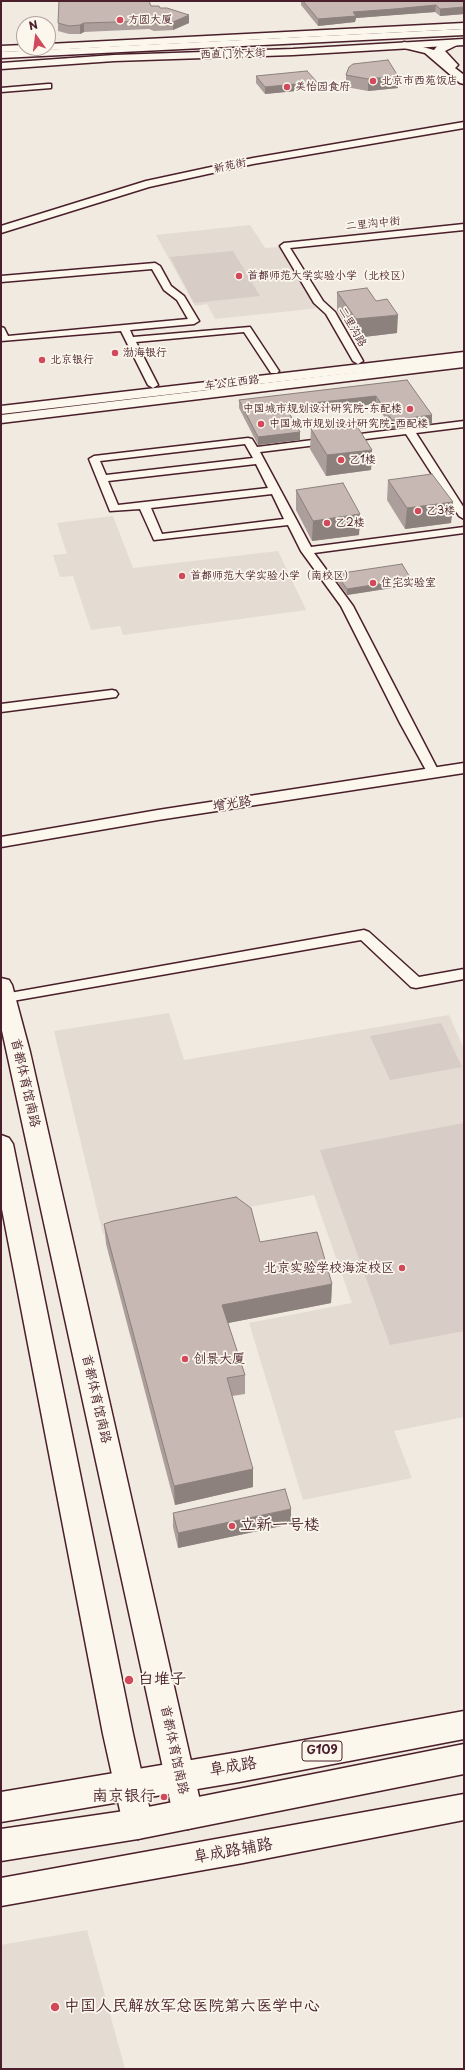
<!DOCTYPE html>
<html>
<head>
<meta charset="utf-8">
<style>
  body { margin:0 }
  #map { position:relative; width:465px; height:2070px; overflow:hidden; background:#f0eae0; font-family:"Playpen Sans",sans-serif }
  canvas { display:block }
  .frame { position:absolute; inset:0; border:2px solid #4a1f2b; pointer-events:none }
  .north { position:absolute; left:16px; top:16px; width:40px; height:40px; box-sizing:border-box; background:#fbf7ec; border:1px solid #b4a19f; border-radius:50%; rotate:346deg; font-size:11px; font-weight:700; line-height:16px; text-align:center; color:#4a1f2b }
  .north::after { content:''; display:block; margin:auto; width:14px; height:18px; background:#d1495b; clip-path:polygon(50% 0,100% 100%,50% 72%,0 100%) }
</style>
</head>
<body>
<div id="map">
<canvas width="465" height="2070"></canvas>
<div class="frame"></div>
<div class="north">N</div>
</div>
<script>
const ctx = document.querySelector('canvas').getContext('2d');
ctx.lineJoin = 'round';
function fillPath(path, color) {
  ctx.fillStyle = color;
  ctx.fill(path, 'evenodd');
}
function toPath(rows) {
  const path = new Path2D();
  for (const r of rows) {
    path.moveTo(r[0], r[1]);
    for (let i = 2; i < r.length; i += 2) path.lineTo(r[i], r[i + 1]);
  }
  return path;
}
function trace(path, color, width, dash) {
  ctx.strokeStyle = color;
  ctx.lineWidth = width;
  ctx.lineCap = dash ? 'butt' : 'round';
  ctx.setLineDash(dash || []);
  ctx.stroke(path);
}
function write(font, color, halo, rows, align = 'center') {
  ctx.font = font + ' "Playpen Sans","LXGW WenKai TC",sans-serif';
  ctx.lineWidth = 3.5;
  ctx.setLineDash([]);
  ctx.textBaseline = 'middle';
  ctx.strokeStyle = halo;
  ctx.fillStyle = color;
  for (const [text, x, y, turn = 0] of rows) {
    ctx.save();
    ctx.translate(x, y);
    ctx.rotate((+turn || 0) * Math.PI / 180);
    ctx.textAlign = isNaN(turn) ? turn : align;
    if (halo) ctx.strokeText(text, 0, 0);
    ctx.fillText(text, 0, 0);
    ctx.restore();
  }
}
fillPath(toPath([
  [250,225,265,248,280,247,319,308,215,319,207,304,195,306,156,235],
  [113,516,133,568,278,551,306,610,123,635,120,626,91,630,73,576,60,577,53,555,67,554,57,523],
  [169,1013,184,1060,449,1015,464,1049,464,1417,394,1431,412,1478,303,1500,249,1323,352,1303,314,1195,103,1234,54,1031],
  [87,1930,125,2069,1,2069,1,1945]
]), '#e4dbd2');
fillPath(toPath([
  [233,251,260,296,194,303,170,257],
  [441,1023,462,1067,390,1080,370,1036],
  [464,1123,464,1331,390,1345,320,1150]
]), '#d8ccc6');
const minor = toPath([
  [48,84,51,84,51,88,1,92,1,88,48,84],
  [464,224,464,230,290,248,323,301,335,312,363,361,358,364,353,361,326,314,314,303,280,246,284,243,464,224],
  [155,263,160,266,171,286,184,296,199,321,194,324,130,330,133,337,250,327,279,371,277,373,271,373,244,332,136,342,158,385,153,388,148,385,121,331,1,341,1,327,4,328,8,336,188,319,177,300,164,290,152,269,1,282,1,276,155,263],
  [464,421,464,427,416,433,464,508,464,519,459,516,406,434,260,452,311,547,464,527,464,533,314,553,353,606,439,772,433,776,427,772,400,723,341,606,301,551,288,525,154,540,140,509,110,511,89,459,94,456,248,438,252,439,257,447,464,421],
  [245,444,253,458,106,475,100,461,245,444],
  [256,464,268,488,118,505,108,481,256,464],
  [272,494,284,519,162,534,151,508,272,494],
  [112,690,116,691,118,694,116,697,1,712,1,704,112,690],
  [364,930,369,932,419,977,464,969,464,979,416,988,411,987,361,940,1,1003,1,995,4,994,364,930]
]);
const tertiary = toPath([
  [464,23,464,29,48,50,44,48,48,48,48,44,464,23],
  [464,39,464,45,293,55,114,61,1,69,1,63,114,55,293,49,464,39],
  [24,45,24,48,32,48,27,51,1,52,1,46,24,45],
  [464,122,464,128,253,164,149,187,1,233,1,226,146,181,253,158,464,122],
  [464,359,464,367,1,423,1,415,464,359],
  [464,763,464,773,158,820,1,847,1,837,158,810,464,763],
  [464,1794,464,1820,243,1863,1,1906,1,1878,464,1794]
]);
const secondary = toPath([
  [453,40,457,41,458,43,457,45,445,51,458,65,455,68,464,75,464,84,460,83,425,53,400,47,399,45,404,42,434,50,439,44,453,40]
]);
const primary = toPath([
  [464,352,464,360,1,414,1,406,464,352],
  [1,978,9,980,12,985,30,1052,203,1814,199,1825,188,1829,177,1825,173,1814,1,1026,1,978],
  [1,1135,9,1138,13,1144,133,1734,153,1824,149,1835,138,1839,127,1835,123,1824,103,1734,1,1204,1,1135]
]);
const trunk = toPath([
  [464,29,464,35,1,58,1,52,464,29],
  [464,1711,464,1739,239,1782,1,1822,1,1792,239,1752,464,1711],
  [464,1744,464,1774,138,1839,1,1861,1,1829,138,1809,464,1744]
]);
trace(minor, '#4a1f2b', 3);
trace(tertiary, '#4a1f2b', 3);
trace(secondary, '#4a1f2b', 3);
trace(primary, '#4a1f2b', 3);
trace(trunk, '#4a1f2b', 3);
fillPath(minor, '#fbf7ec');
fillPath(tertiary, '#fbf7ec');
fillPath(secondary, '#fbf7ec');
fillPath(primary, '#fbf7ec');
fillPath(trunk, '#fbf7ec');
fillPath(toPath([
  [301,1,464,1,464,14,440,16,435,12,394,15,356,18,355,22,318,26,301,5],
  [160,8,189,23,173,30,154,31,149,29,84,32,80,34,69,34,58,31,58,23],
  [349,67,398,88,368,91,346,87,346,75],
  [256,76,317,82,316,89,265,94,256,83],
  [464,164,464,175,463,174],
  [337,292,397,333,355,338,337,310],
  [407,380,432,415,432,424,392,429,376,404,290,414,300,432,300,440,258,445,239,408,239,400],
  [311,429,372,450,371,470,326,476,310,449],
  [388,480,453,502,451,523,405,529,387,500],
  [296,490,360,514,359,535,312,541,296,510],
  [336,574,411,585,347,595,336,580],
  [104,1224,260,1242,332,1284,331,1303,228,1323,245,1375,245,1394,232,1396,253,1469,253,1487,175,1505,106,1244],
  [173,1513,291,1524,178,1548,173,1527]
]), '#ac9e9a');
fillPath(toPath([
  [436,5,435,12,356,18,355,22,318,26,318,19,353,12],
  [464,7,464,14,440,16,440,9],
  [189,15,189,23,173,30,173,22],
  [84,23,84,32,80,34,80,25],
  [398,76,398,88,368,91,368,79],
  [317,82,316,89,265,94,265,87],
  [398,315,397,333,355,338,356,319],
  [376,396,376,404,285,414,285,406],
  [432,415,432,424,392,429,392,420],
  [300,432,300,440,258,445,258,437],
  [372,450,371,470,326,476,327,455],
  [453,502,451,523,405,529,407,508],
  [360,514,359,535,312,541,313,521],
  [411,579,411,585,347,595,347,589],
  [332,1284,331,1303,223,1324,222,1305],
  [253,1469,253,1487,175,1505,174,1486],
  [291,1509,291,1524,178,1548,178,1533]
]), '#8c817d');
const building = toPath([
  [59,1,149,1,151,6,159,6,160,8,167,8,189,15,173,22,154,23,149,21,84,23,80,25,69,26,58,23,59,1],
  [303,1,464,1,464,7,440,9,436,5,394,9,353,12,356,16,318,19,303,1],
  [388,60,398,76,368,79,346,75,349,67,353,64,388,60],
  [307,71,317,82,265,87,256,76,307,71],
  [367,288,376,301,387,299,398,315,356,319,337,292,367,288],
  [407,380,432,415,392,420,376,396,285,406,300,432,258,437,239,400,407,380],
  [355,423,372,450,327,455,311,429,355,423],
  [432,474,453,502,407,508,388,480,432,474],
  [343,483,360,514,313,521,296,490,343,483],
  [402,564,411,579,347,589,336,574,402,564],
  [236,1197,251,1208,260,1242,317,1232,332,1284,222,1305,245,1375,227,1378,253,1469,174,1486,104,1224,113,1221,236,1197],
  [285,1489,291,1509,178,1533,173,1513,285,1489]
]);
fillPath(building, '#c8b8b3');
trace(building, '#8c817d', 1);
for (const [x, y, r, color] of [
  [120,20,4,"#d1495b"],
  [373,81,4,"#d1495b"],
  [287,87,4,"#d1495b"],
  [239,276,4,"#d1495b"],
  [115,353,4,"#d1495b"],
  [42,360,4,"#d1495b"],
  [410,409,4,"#d1495b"],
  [261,424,4,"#d1495b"],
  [341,460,4,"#d1495b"],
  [418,511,4,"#d1495b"],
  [327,523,4,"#d1495b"],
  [182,576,4,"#d1495b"],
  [373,583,4,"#d1495b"],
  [402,1268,4,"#d1495b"],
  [185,1359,4,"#d1495b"],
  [232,1526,4,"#d1495b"],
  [129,1680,5,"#d1495b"],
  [164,1797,4,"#d1495b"],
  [55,2007,5,"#d1495b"]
]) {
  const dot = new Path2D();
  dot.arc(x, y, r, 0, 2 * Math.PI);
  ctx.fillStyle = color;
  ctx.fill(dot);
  trace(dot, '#fbf7ec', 1.5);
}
write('11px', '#4a1f2b', '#fbf7ec', [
  ["方圆大厦",128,20],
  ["北京市西苑饭店",381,81],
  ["美怡园食府",295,87],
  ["首都师范大学实验小学（北校区）",247,276],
  ["渤海银行",123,353],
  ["北京银行",50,360],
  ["中国城市规划设计研究院-东配楼",402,409,"right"],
  ["中国城市规划设计研究院-西配楼",269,424],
  ["乙1楼",349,460],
  ["乙3楼",426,511],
  ["乙2楼",335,523],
  ["首都师范大学实验小学（南校区）",190,576],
  ["住宅实验室",381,583]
], 'left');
write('11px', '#4a1f2b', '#fbf7ec', [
  ["西直门外大街",233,54,-2],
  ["新苑街",230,166,-12],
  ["二里沟中街",373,224,-6],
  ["二里沟路",352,327,60],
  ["车公庄西路",232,383,-7]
]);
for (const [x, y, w] of [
  [322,1751,40]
]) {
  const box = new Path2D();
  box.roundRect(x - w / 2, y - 10, w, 20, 3);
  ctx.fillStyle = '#fbf7ec';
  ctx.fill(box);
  trace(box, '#4a1f2b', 1);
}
write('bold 12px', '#4a1f2b', null, [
  ["G109",322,1751]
]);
write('13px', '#4a1f2b', '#fbf7ec', [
  ["增光路",232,804,-9],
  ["首都体育馆南路",25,1083,77],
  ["首都体育馆南路",96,1399,77],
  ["首都体育馆南路",174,1750,78]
]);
write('13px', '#4a1f2b', '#fbf7ec', [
  ["北京实验学校海淀校区",394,1268],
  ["创景大厦",193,1359,"left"]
], 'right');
write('16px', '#4a1f2b', '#fbf7ec', [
  ["立新一号楼",240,1526],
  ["白堆子",138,1680],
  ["南京银行",156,1797,"right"],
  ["中国人民解放军总医院第六医学中心",64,2007]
], 'left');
write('16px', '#4a1f2b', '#fbf7ec', [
  ["阜成路",233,1767,-9],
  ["阜成路辅路",233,1851,-10]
]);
</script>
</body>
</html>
